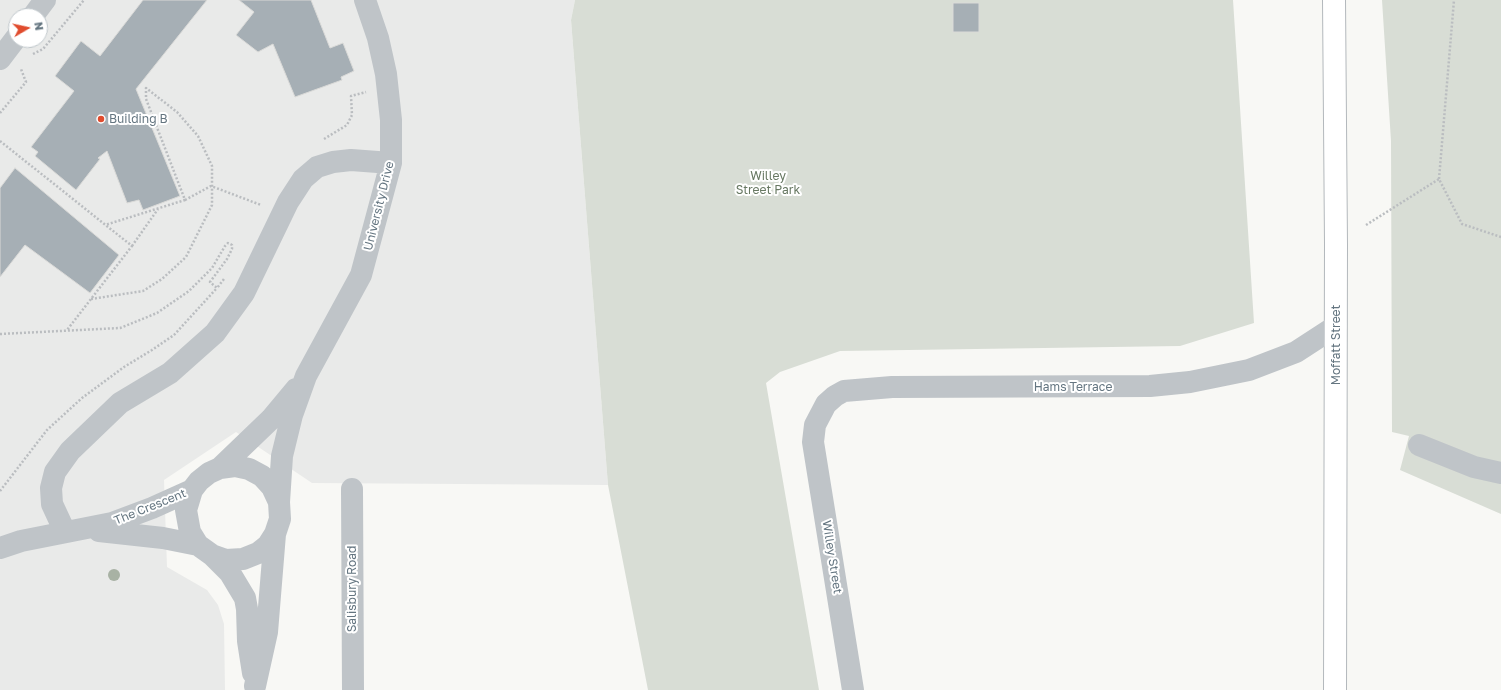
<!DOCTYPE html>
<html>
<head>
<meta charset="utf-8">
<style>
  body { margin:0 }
  #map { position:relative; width:1501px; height:690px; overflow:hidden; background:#f8f8f5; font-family:"Golos Text",sans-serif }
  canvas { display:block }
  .north { position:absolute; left:8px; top:8px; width:40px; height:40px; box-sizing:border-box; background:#fff; border:1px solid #c1c8cc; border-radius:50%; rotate:81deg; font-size:11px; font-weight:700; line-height:16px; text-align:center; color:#647580 }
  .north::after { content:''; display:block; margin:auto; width:14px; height:18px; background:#e04c2e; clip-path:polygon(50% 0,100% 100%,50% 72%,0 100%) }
</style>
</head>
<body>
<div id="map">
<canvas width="1501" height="690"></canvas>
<div class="north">N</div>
</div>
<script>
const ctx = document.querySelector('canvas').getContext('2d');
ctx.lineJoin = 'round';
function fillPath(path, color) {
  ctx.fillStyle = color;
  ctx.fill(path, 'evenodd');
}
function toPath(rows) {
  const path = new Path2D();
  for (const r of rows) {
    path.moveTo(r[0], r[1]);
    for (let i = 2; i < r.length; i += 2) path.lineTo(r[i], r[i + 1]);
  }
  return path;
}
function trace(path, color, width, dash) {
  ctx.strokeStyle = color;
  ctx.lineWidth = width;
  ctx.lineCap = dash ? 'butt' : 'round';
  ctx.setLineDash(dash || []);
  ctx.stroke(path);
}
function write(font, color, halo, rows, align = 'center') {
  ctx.font = font + ' "Golos Text",sans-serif';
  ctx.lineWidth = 4;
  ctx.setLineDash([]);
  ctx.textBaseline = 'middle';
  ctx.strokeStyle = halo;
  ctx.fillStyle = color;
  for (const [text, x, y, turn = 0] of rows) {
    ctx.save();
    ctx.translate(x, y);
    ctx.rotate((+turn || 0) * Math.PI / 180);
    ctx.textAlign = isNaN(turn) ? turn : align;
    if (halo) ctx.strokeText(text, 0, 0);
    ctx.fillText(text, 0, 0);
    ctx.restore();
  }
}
fillPath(toPath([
  [0,0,575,0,571,20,608,485,312,483,236,432,164,480,167,567,207,590,218,605,224,624,225,690,0,690],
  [16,16,40,16,40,40,16,40]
]), '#e9eae9');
fillPath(toPath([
  [575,0,1233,0,1254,323,1180,346,840,351,780,372,766,383,819,690,648,690,608,485,571,20],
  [1382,0,1501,0,1501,514,1400,470,1409,436,1392,432,1391,141]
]), '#d8ddd5');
const building = toPath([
  [143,0,207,0,136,89,180,196,143,210,139,200,127,203,107,151,98,158,100,159,76,190,35,156,38,152,31,147,74,91,55,76,81,41,100,56,143,0],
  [239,0,311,0,330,48,343,43,354,71,341,77,342,80,295,97,273,44,258,52,236,35,254,12,239,0],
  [953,3,979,3,979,32,953,32,953,3],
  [15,168,119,255,90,293,25,245,0,277,0,188,15,168]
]);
fillPath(building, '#a6afb5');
trace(building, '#dadad8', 1);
const major = toPath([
  [1334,0,1336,244,1335,690]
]);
trace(major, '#b3b8bc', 24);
trace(toPath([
  [33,54,43,49,84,0],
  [0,113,26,82,21,69],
  [324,139,347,125,352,115,351,96,366,92],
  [0,141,132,246,67,330],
  [1439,179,1454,0],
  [185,200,211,186,261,205],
  [1366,225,1439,179,1462,224,1501,237],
  [132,246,158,209],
  [91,299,143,291,162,279,186,257,212,205,212,166,198,136,177,112,146,88,146,99,185,200,105,225],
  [0,334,120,328,157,313,189,291,212,268,225,246,228,243,232,245,232,249,227,259,210,282,217,288,224,279],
  [0,491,47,430,82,398,124,367,152,350,174,335,217,288]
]), '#babdc0', 2.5, [2, 2]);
trace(toPath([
  [33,16,45,0],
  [0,59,16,38],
  [1419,445,1474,467,1501,473],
  [220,468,271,419,296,389],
  [352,489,353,690],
  [279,502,282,456,292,415,306,376,361,275,391,163,391,120,386,74,378,38,365,0],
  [99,531,163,538,198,545],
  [65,532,52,504,51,488,55,472,70,451,120,403,170,373,215,333,244,293,288,202,303,179,317,167,333,162,351,160,391,163],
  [0,548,21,541,112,523,152,508,192,490],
  [212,555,230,573,245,598,247,609,248,641,253,673],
  [255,686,267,632,275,534,280,519,279,502,272,487,262,476,249,469,235,466,220,468,209,473,199,481,192,490,186,510,190,532,198,545,212,555,226,560,243,559,258,553,268,545,275,534],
  [853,690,813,442,815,425,826,404,835,396,844,391,892,387,1150,386,1190,382,1249,370,1296,352,1336,326]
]), '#bfc4c8', 22);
trace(major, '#fff', 22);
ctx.fillStyle = '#a8b2a4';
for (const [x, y] of [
  [114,575]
]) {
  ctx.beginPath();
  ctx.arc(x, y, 6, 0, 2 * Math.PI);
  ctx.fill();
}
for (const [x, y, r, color] of [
  [101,119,4,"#e04c2e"]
]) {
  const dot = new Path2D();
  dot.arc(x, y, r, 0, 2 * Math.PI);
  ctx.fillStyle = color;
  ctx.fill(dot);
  trace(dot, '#fff', 1.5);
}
write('12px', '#647580', '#fff', [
  ["Building B",109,119]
], 'left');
write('12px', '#677862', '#fff', [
  ["Willey",768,176],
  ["Street Park",768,190]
]);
write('12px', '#647580', '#fff', [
  ["University Drive",379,206,-76],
  ["Moffatt Street",1336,345,-90],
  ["Hams Terrace",1073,387],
  ["The Crescent",150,507,-22],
  ["Willey Street",832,557,81],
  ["Salisbury Road",352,589,-90]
]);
</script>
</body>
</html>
